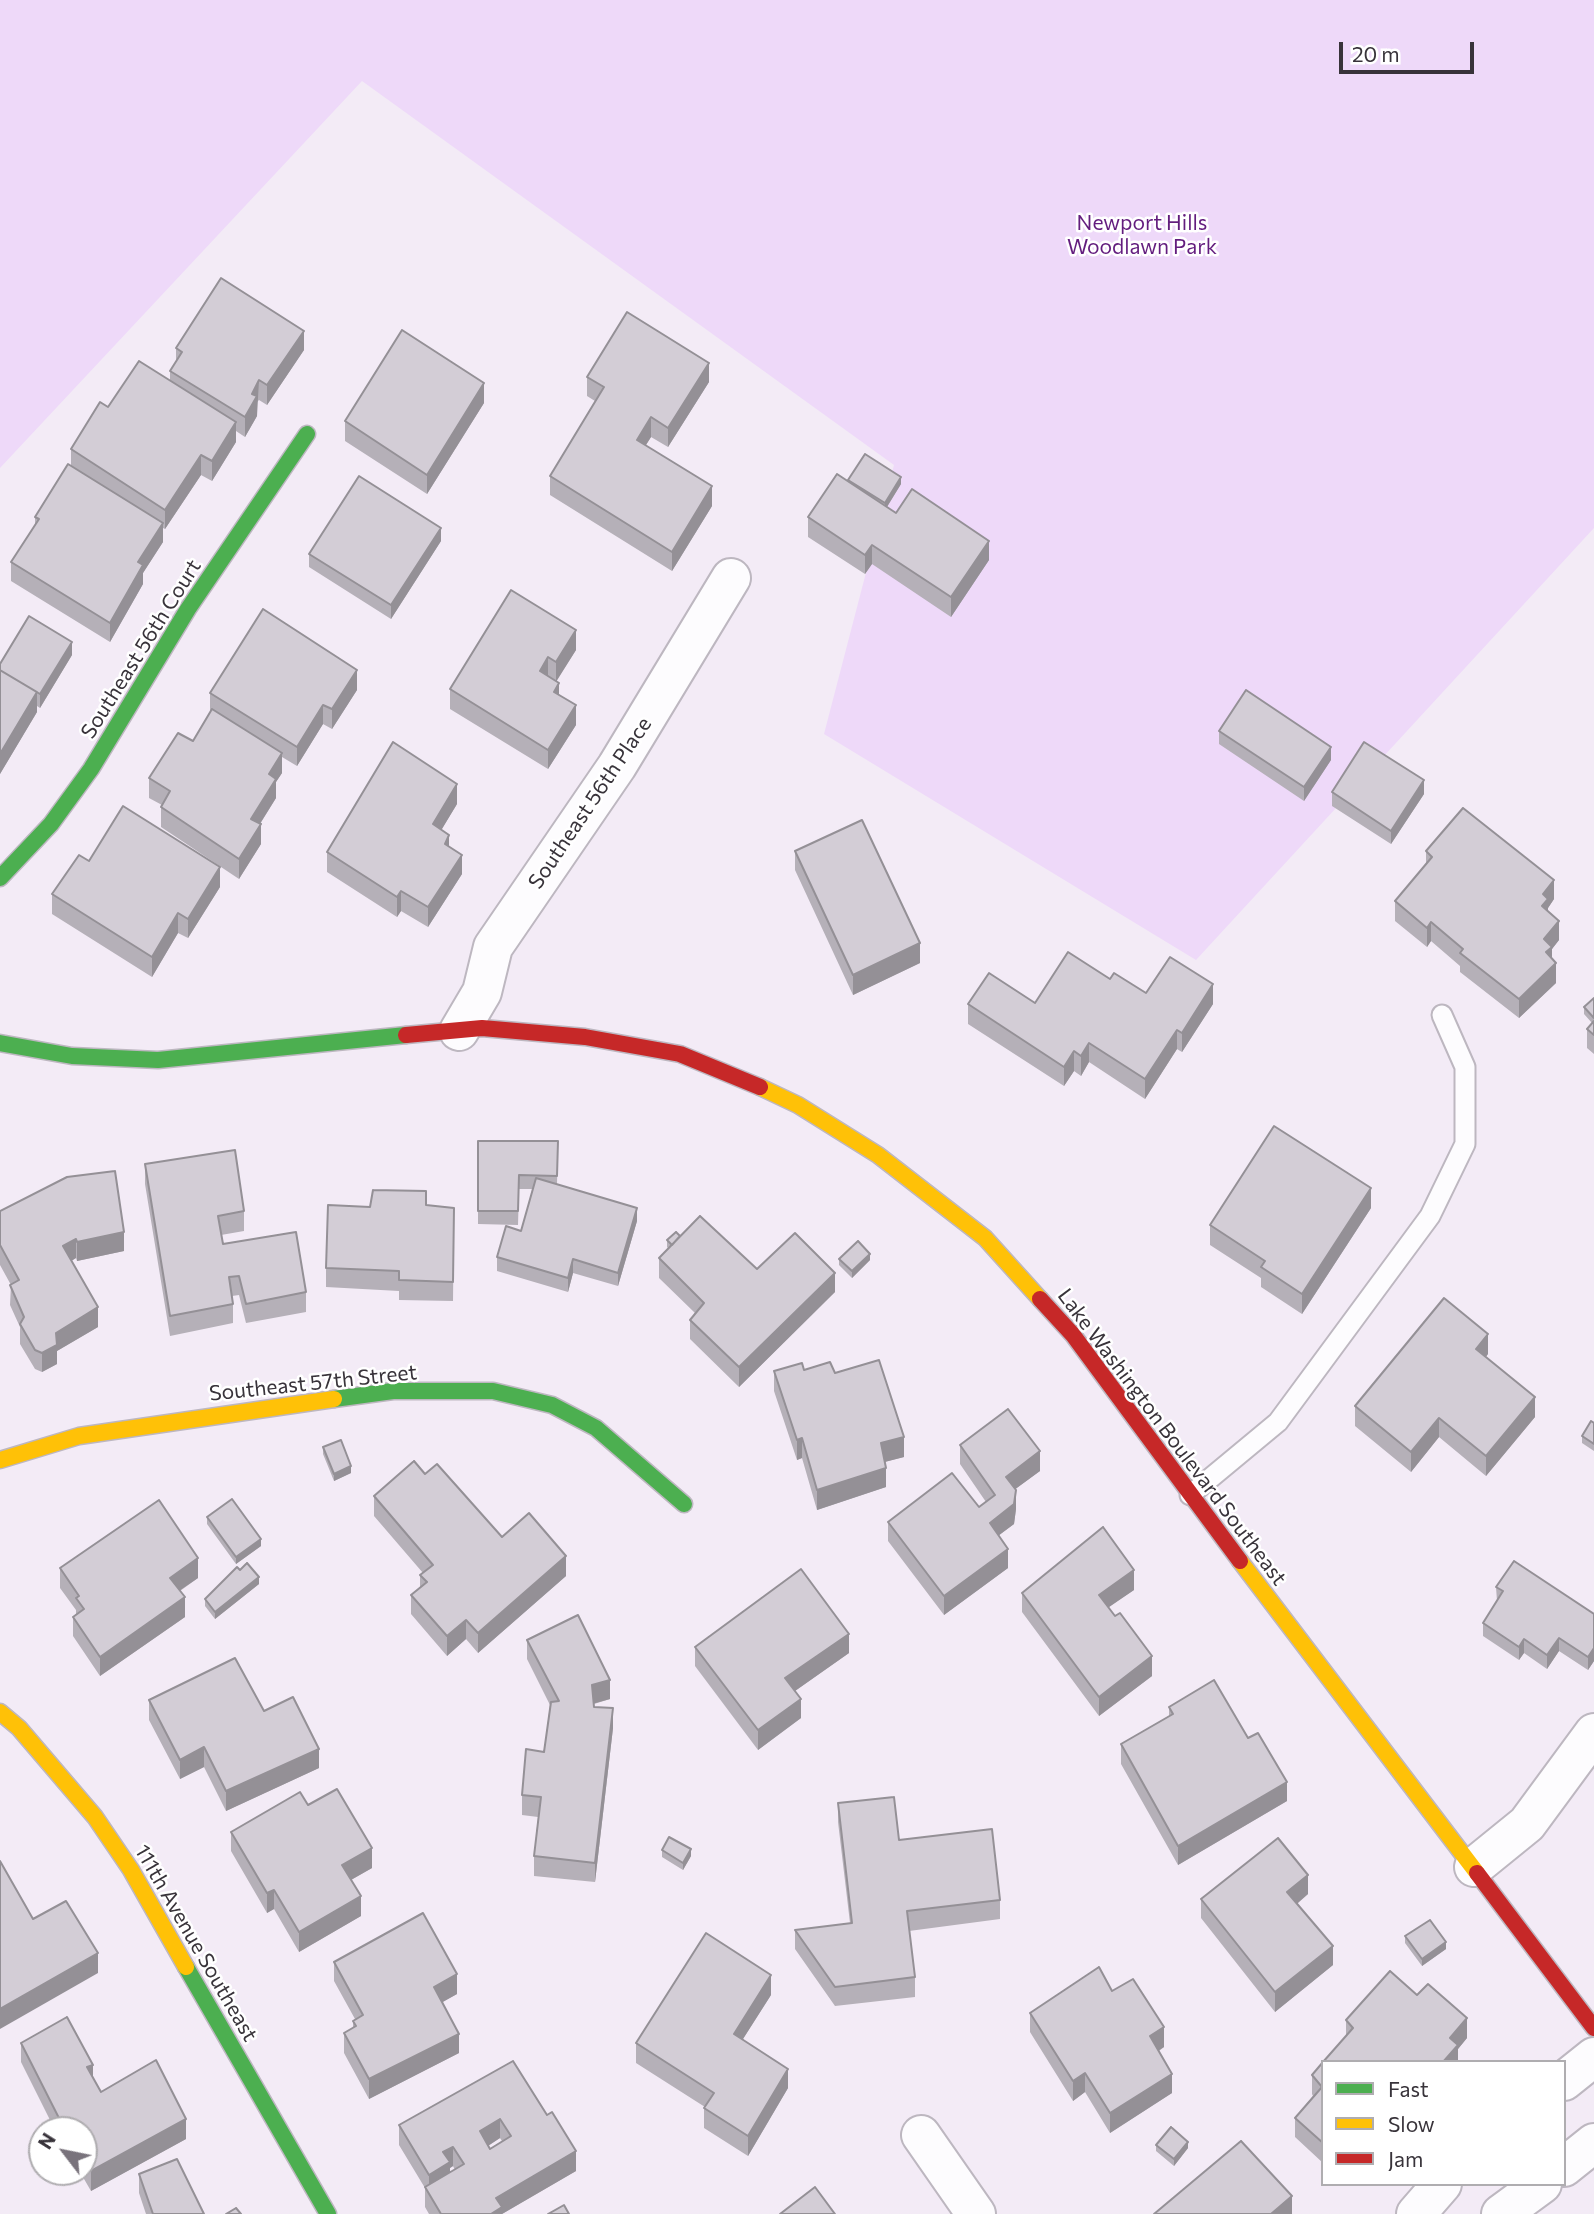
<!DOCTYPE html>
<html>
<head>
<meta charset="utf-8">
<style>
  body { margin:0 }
  #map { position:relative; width:1594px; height:2214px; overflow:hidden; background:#f3ebf6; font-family:Commissioner,sans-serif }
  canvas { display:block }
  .legend { position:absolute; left:1321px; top:2060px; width:245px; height:126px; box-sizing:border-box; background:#fff; border:2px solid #afadb0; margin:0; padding:9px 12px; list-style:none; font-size:21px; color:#38333a }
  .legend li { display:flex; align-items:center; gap:14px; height:35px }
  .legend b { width:35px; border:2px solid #afadb0 }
  .north { position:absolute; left:28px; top:2116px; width:70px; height:70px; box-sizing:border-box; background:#fff; border:2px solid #afadb0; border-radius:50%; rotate:302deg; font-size:19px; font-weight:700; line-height:28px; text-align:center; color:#38333a }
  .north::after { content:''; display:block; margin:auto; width:24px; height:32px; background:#79737c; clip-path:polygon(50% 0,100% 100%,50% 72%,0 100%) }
  .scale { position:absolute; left:1339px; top:42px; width:135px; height:32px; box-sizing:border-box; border:4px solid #38333a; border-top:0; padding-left:9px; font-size:21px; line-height:24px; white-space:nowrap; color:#38333a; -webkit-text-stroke:5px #fff; paint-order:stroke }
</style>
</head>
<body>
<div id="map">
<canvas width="1594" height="2214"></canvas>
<ul class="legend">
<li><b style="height:9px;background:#4caf50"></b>Fast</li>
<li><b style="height:9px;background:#ffc107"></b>Slow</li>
<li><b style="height:9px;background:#c62828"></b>Jam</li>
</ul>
<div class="north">N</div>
<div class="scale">20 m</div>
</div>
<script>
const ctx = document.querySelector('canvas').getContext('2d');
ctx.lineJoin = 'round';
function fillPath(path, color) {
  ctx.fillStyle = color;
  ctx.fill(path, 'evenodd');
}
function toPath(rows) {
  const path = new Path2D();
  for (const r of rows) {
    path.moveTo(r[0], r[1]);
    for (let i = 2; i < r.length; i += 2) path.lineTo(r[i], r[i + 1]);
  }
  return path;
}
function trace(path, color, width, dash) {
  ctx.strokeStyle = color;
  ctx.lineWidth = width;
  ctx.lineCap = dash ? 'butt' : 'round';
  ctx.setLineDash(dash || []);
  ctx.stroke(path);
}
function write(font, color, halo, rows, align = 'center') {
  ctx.font = font + ' Commissioner,sans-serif';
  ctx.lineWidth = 5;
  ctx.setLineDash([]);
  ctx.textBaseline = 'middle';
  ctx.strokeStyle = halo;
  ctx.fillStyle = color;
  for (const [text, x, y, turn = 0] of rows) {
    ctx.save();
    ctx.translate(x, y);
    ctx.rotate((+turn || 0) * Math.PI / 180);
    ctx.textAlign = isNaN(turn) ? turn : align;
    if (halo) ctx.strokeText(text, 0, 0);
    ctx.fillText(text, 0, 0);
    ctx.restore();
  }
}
fillPath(toPath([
  [0,0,1594,0,1594,528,1196,960,824,734,894,465,362,81,0,468]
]), '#eed9f9');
const lane = toPath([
  [1190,1495,1278,1422,1430,1216,1465,1144,1465,1067,1442,1015]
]);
const street = toPath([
  [459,1031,482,992,493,947,617,766,731,578],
  [1474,1867,1527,1824,1594,1733],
  [1564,2081,1594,2057],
  [921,2135,976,2214],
  [1564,2167,1594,2143],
  [1416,2214,1442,2184],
  [1501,2214,1542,2184]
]);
const fast = toPath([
  [0,878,51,824,91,769,188,609,307,434],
  [0,1043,72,1056,158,1060,406,1035],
  [334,1399,393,1391,493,1391,552,1405,596,1428,684,1504],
  [186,1967,328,2214]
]);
const slow = toPath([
  [760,1087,798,1105,878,1155,985,1238,1040,1299],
  [0,1460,79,1436,334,1399],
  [1240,1561,1477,1873],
  [0,1712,19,1728,95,1817,131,1870,186,1967]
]);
const jam = toPath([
  [406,1035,482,1028,585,1037,680,1054,760,1087],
  [1040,1299,1073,1335,1240,1561],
  [1477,1873,1594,2028]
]);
trace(lane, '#bdb7c0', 23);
trace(street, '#bdb7c0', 42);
trace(fast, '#bdb7c0', 19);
trace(slow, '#bdb7c0', 19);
trace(jam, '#bdb7c0', 19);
trace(lane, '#fdfcfe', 19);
trace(street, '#fdfcfe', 38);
trace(fast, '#4caf50', 16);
trace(slow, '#ffc107', 16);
trace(jam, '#c62828', 16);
fillPath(toPath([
  [176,348,304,350,267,405,259,400,257,402,257,416,245,437,236,431,236,442,212,481,201,475,165,529,163,528,163,542,143,573,143,584,110,642,11,581,11,562,35,525,35,517,71,466,71,449,108,407,170,381,170,371,176,363],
  [587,377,709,382,668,447,651,437,646,445,712,506,672,571,550,495,550,476,595,401,587,396],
  [484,403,427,494,345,441,345,421],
  [848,480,901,484,887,507,896,513,989,560,951,617,872,564,865,574,808,537,808,517,848,481],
  [441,541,391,619,309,567,309,554],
  [511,590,576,650,556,681,559,695,576,725,548,769,450,709,450,689],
  [72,655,40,708,37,706,37,712,0,774,0,664],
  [357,690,332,729,323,724,297,766,282,757,282,773,276,782,276,798,260,824,261,844,239,879,161,827,161,807,162,805,149,798,149,778,193,741,210,712,210,693],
  [1219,731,1331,760,1304,801,1219,744],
  [1332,792,1424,794,1391,844,1332,806],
  [457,804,441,830,462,874,428,927,401,911,397,917,327,872,327,852],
  [795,851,920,963,853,995,795,870],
  [1426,851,1554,899,1548,908,1548,911,1559,940,1552,949,1552,959,1556,983,1519,1018,1460,972,1460,966,1431,941,1427,947,1395,921,1395,901,1426,864],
  [89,861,220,887,188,938,178,933,152,977,52,914,52,894],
  [1110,979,1146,993,1213,1004,1182,1052,1177,1049,1145,1099,1089,1062,1081,1076,1074,1071,1064,1086,968,1024,968,1004,1035,1003],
  [1594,998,1594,1054,1587,1048,1587,1029,1592,1023,1584,1014,1584,1007],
  [478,1141,558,1141,557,1184,637,1221,618,1286,573,1273,568,1292,497,1271,497,1257,521,1231,533,1189,519,1189,518,1225,478,1224],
  [145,1164,244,1211,244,1231,221,1235,223,1244,306,1292,306,1312,246,1323,239,1295,232,1296,233,1304,233,1323,170,1336,145,1184],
  [426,1205,454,1208,453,1301,399,1300,399,1291,326,1287,326,1268,370,1207],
  [1371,1208,1302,1314,1261,1287,1261,1278,1210,1245,1210,1225],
  [0,1211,124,1251,77,1261,76,1258,71,1261,98,1327,57,1351,57,1364,42,1372,35,1369,20,1344,20,1327,10,1305,11,1285,0,1265],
  [680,1236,757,1269,835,1292,739,1387,690,1339,690,1320,695,1313,659,1278,659,1258,668,1248,667,1247,667,1240],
  [839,1259,870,1260,852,1278,839,1265],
  [1488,1354,1486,1357,1535,1417,1486,1476,1439,1437,1411,1472,1355,1426,1355,1406],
  [804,1370,835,1373,904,1457,884,1462,886,1487,817,1510,802,1458,797,1460,774,1391,774,1371],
  [1594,1423,1594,1451,1582,1443,1582,1436],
  [960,1445,1040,1471,1015,1489,1016,1509,1014,1524,999,1535,1008,1568,944,1615,888,1541,888,1522,979,1507,986,1502,960,1464],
  [323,1447,351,1473,334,1481,323,1454],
  [425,1474,502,1537,566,1576,478,1653,466,1639,447,1656,411,1614,411,1595,420,1587,420,1575,423,1573,374,1516,374,1496],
  [207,1517,261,1546,236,1564,207,1524],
  [60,1568,198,1578,180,1591,185,1617,100,1676,73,1636,73,1617,76,1614,76,1610,60,1588],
  [240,1570,259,1584,215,1619,205,1606,205,1599],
  [1496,1587,1594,1614,1594,1661,1588,1670,1559,1651,1547,1669,1524,1653,1519,1660,1483,1636,1483,1623,1497,1601],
  [1134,1590,1108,1607,1152,1676,1099,1716,1022,1612,1022,1593],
  [527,1640,610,1699,594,1704,594,1707,613,1728,595,1882,534,1876,534,1856,538,1817,522,1815,522,1795,544,1752,550,1705,527,1659],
  [695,1647,849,1653,795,1691,801,1718,758,1750,695,1666],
  [149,1700,264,1711,319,1768,226,1811,204,1767,180,1779,149,1720],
  [1169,1707,1287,1801,1178,1865,1121,1764,1121,1744,1169,1716],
  [838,1803,1000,1900,1000,1919,909,1931,915,1977,915,1997,835,2006,795,1949,795,1930,850,1923,838,1822],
  [308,1805,372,1868,351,1880,361,1916,299,1952,274,1909,267,1913,231,1851,231,1832],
  [662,1850,691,1856,683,1870,662,1857],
  [1308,1894,1297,1904,1333,1965,1275,2012,1201,1918,1201,1899],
  [1405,1936,1446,1949,1422,1966,1405,1943],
  [334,1962,457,1994,442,2002,459,2053,369,2099,344,2053,344,2033,353,2028,353,2021,355,2019,334,1981],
  [771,1995,743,2039,788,2088,748,2156,704,2128,704,2108,705,2107,636,2063,636,2043],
  [1417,1995,1467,2038,1458,2049,1458,2062,1346,2036,1346,2020],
  [1030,2013,1164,2047,1159,2051,1172,2093,1110,2133,1085,2092,1073,2101,1030,2032],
  [21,2043,93,2078,101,2092,186,2139,91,2191,80,2172,84,2172,84,2130,55,2130,21,2062],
  [513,2061,576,2171,502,2214,429,2214,425,2207,425,2188,399,2145,399,2125],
  [500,2138,502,2141,490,2149,488,2146],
  [453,2166,455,2170,450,2172,450,2168],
  [1323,2062,1323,2163,1295,2137,1295,2118,1313,2096,1312,2094,1312,2075],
  [1156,2145,1188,2148,1174,2166,1156,2151],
  [139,2174,204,2214,146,2214,139,2193]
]), '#b5b0b8');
fillPath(toPath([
  [304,331,304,350,267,405,267,385],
  [709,363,709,382,668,447,668,428],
  [259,380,257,416,245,437,245,417,252,394],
  [484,383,484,403,427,494,427,475],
  [651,417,651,437,637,459,637,440],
  [236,422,236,442,212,481,212,461],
  [201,455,201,475,165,529,165,510],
  [901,477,901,484,885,510,885,503],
  [712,486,712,506,672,571,672,552],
  [163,523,163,542,143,573,143,584,110,642,110,623,138,562],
  [441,528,441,541,391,619,391,605],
  [989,541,989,560,951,617,951,597],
  [872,545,872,564,865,574,865,555],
  [576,630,576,650,556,682,556,662],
  [72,642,72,655,40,708,40,694],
  [548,657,548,677,540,671],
  [357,670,357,690,332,729,332,709],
  [559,683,559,702,554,692],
  [37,692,37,712,0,774,0,754],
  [323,705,323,724,297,766,297,747],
  [576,705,576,725,548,769,548,750],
  [1331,747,1331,760,1304,801,1304,787],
  [282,753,282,773,276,782,276,798,251,838,251,819,269,774],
  [1424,780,1424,794,1391,844,1391,831],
  [457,784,457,804,433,844,433,824],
  [261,824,261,844,239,879,239,859],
  [449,835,449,854,445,844],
  [462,855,462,874,428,927,428,907],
  [220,867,220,887,188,938,188,919],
  [1554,880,1554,899,1548,908,1548,919,1542,925,1543,894],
  [401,891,401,911,397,917,397,897],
  [178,913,178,933,152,977,152,957],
  [1559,921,1559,940,1552,949,1552,967,1546,972,1544,939],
  [1431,922,1431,941,1427,947,1427,928],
  [920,943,920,963,853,995,853,975],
  [1556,963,1556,983,1519,1018,1519,999],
  [1213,984,1213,1004,1182,1052,1182,1033],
  [1177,1030,1177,1049,1145,1099,1145,1079],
  [1089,1043,1089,1062,1081,1076,1081,1056],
  [1074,1051,1074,1071,1064,1086,1064,1067],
  [1371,1188,1371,1208,1302,1314,1302,1294],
  [637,1208,637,1221,618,1286,618,1273],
  [124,1232,124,1251,77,1261,77,1242],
  [76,1239,76,1258,63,1266,63,1246],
  [870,1254,870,1260,852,1278,852,1271],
  [573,1259,573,1273,568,1292,568,1278],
  [835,1273,835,1292,739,1387,739,1367],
  [98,1307,98,1327,57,1351,57,1364,42,1372,42,1353,56,1333],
  [1488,1334,1488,1354,1476,1369,1476,1349],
  [1535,1397,1535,1417,1486,1476,1486,1456],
  [1439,1418,1439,1437,1411,1472,1411,1452],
  [904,1437,904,1457,881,1463,881,1443],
  [802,1438,802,1458,797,1460,797,1440],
  [1040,1451,1040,1471,1006,1496,1006,1477],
  [351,1466,351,1473,334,1481,334,1474],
  [886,1468,886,1487,817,1510,817,1490],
  [1016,1490,1016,1509,1014,1524,990,1542,990,1523],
  [261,1539,261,1546,236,1564,236,1557],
  [1008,1549,1008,1568,944,1615,944,1596],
  [566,1556,566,1576,478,1653,478,1633],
  [198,1558,198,1578,170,1597,170,1578],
  [1134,1570,1134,1590,1099,1614,1099,1595],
  [259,1577,259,1584,215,1619,215,1612],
  [185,1597,185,1617,100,1676,100,1657],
  [466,1620,466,1639,447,1656,447,1636],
  [849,1634,849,1653,785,1698,785,1678],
  [1559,1638,1559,1651,1547,1669,1547,1655],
  [1524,1639,1524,1653,1519,1660,1519,1647],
  [1594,1648,1594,1661,1588,1670,1588,1657],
  [1152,1656,1152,1676,1099,1716,1099,1697],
  [610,1680,610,1699,592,1704,592,1685],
  [801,1699,801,1718,758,1750,758,1730],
  [613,1708,613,1728,595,1882,595,1863],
  [204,1747,204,1767,180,1779,180,1760],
  [319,1749,319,1768,226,1811,226,1791],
  [1287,1782,1287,1801,1178,1865,1178,1846],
  [372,1848,372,1868,342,1885,342,1865],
  [691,1849,691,1856,683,1870,683,1863],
  [1308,1875,1308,1894,1287,1912,1287,1892],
  [274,1890,274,1909,267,1913,267,1893],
  [361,1896,361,1916,299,1952,299,1932],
  [1446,1942,1446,1949,1422,1966,1422,1959],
  [1333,1946,1333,1965,1275,2012,1275,1992],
  [98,1953,98,1973,0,2029,0,2009],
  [457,1974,457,1994,434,2007,434,1987],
  [771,1975,771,1995,734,2053,734,2034],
  [1467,2018,1467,2038,1458,2049,1458,2062,1443,2062,1450,2038],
  [1164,2027,1164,2047,1150,2056,1150,2036],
  [459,2034,459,2053,369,2099,369,2079],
  [93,2065,93,2084,87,2067],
  [788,2069,788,2088,748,2156,748,2136],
  [1085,2073,1085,2092,1073,2101,1073,2081],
  [1172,2074,1172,2093,1110,2133,1110,2113],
  [186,2119,186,2139,91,2191,91,2171],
  [500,2119,500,2138,480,2151,480,2131],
  [1188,2142,1188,2148,1174,2166,1174,2159],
  [453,2147,453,2166,450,2168,450,2182,429,2194,429,2175,443,2152],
  [576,2151,576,2171,502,2214,491,2214,496,2198],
  [63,2172,75,2172,63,2178],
  [1292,2196,1292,2214,1271,2214]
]), '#949096');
const building = toPath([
  [221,278,304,331,267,385,259,380,252,394,257,396,245,417,170,371,182,352,176,348,221,278],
  [627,312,709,363,668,428,651,417,637,440,712,486,672,552,550,476,604,387,587,377,627,312],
  [402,330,484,383,427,475,345,421,402,330],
  [139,361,236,422,212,461,201,455,165,510,71,449,100,402,108,407,139,361],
  [865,454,901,477,885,503,848,480,865,454],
  [68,464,163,523,138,562,143,565,110,623,11,562,39,519,35,517,68,464],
  [837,474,896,513,912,489,989,541,951,597,872,545,865,555,808,517,837,474],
  [359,476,441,528,391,605,309,554,359,476],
  [511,590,576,630,556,662,548,657,540,671,559,683,554,692,576,705,548,750,450,689,511,590],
  [263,609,357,670,332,709,323,705,297,747,210,693,263,609],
  [29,616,72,642,40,694,0,670,0,664,29,616],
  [0,670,37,692,0,754,0,670],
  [1246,690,1331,747,1304,787,1219,731,1246,690],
  [212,709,282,753,269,774,276,779,251,819,261,824,239,859,161,807,170,791,149,778,178,733,193,741,212,709],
  [393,742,457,784,433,824,449,835,445,844,462,855,428,907,401,891,397,897,327,852,393,742],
  [1364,742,1424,780,1391,831,1332,792,1364,742],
  [123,806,220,867,188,919,178,913,152,957,52,894,79,855,89,861,123,806],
  [1463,808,1554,880,1543,894,1548,899,1542,906,1559,921,1544,939,1552,947,1546,952,1556,963,1519,999,1460,953,1463,949,1431,922,1427,928,1395,901,1432,857,1426,851,1463,808],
  [862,820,920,943,853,975,795,851,862,820],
  [1068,952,1110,979,1114,973,1146,993,1170,957,1213,984,1182,1033,1177,1030,1145,1079,1089,1043,1081,1056,1074,1051,1064,1067,968,1004,989,973,1035,1003,1068,952],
  [1594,998,1594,1018,1584,1007,1594,998],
  [1594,1021,1594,1035,1587,1029,1594,1021],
  [1274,1126,1371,1188,1302,1294,1261,1267,1265,1261,1210,1225,1274,1126],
  [478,1141,558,1141,557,1176,519,1175,518,1211,478,1211,478,1141],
  [235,1150,244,1211,218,1216,223,1244,296,1232,306,1292,246,1304,239,1276,229,1277,233,1304,170,1316,145,1164,235,1150],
  [115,1171,124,1232,77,1242,76,1239,63,1246,98,1307,56,1333,57,1345,42,1353,35,1350,20,1324,24,1317,10,1285,19,1280,0,1245,0,1211,67,1177,115,1171],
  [536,1178,637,1208,618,1273,573,1259,568,1278,497,1257,506,1226,521,1231,536,1178],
  [373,1190,426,1191,426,1205,454,1208,453,1282,399,1280,399,1271,326,1268,328,1205,370,1207,373,1190],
  [700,1216,757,1269,795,1233,835,1273,739,1367,690,1320,704,1303,659,1258,700,1216],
  [676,1232,680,1236,672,1245,667,1240,676,1232],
  [858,1241,870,1254,852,1271,839,1259,858,1241],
  [1444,1298,1488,1334,1476,1349,1535,1397,1486,1456,1439,1418,1411,1452,1355,1406,1444,1298],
  [879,1360,904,1437,881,1443,886,1468,817,1490,802,1438,797,1440,774,1371,802,1363,804,1370,830,1362,835,1373,879,1360],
  [1008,1409,1040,1451,1006,1477,1016,1490,1014,1504,990,1523,1008,1549,944,1596,888,1522,952,1473,979,1507,995,1495,960,1445,1008,1409],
  [1591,1421,1594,1423,1594,1444,1582,1436,1591,1421],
  [341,1440,351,1466,334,1474,323,1447,341,1440],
  [414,1461,425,1474,437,1464,502,1537,529,1513,566,1556,478,1633,466,1620,447,1636,411,1595,427,1582,420,1575,433,1565,374,1496,414,1461],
  [232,1499,261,1539,236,1557,207,1517,232,1499],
  [159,1500,198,1558,170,1578,185,1597,100,1657,73,1617,84,1609,76,1598,79,1596,60,1568,159,1500],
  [1103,1527,1134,1570,1099,1595,1115,1616,1120,1613,1152,1656,1099,1697,1022,1593,1103,1527],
  [1514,1561,1594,1614,1594,1648,1588,1657,1559,1638,1547,1655,1524,1639,1519,1647,1483,1623,1503,1591,1496,1587,1514,1561],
  [247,1563,259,1577,215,1612,205,1599,237,1567,240,1570,247,1563],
  [801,1569,849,1634,785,1678,801,1699,758,1730,695,1647,801,1569],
  [578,1615,610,1680,592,1685,594,1707,613,1708,595,1863,534,1856,541,1797,522,1795,526,1749,544,1752,551,1702,559,1701,527,1640,578,1615],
  [235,1658,264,1711,293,1697,319,1749,226,1791,204,1747,180,1760,149,1700,235,1658],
  [1214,1680,1248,1738,1258,1733,1287,1782,1178,1846,1121,1744,1173,1714,1169,1707,1214,1680],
  [337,1789,372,1848,342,1865,361,1896,299,1932,274,1890,267,1893,231,1832,300,1792,308,1805,337,1789],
  [894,1797,899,1840,992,1829,1000,1900,907,1911,915,1977,835,1987,795,1930,852,1923,838,1803,894,1797],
  [669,1837,691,1849,683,1863,662,1850,669,1837],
  [1278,1838,1308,1875,1287,1892,1333,1946,1275,1992,1201,1899,1278,1838],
  [0,1861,33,1919,66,1901,98,1953,0,2009,0,1861],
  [423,1913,457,1974,434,1987,459,2034,369,2079,344,2033,356,2026,353,2021,363,2015,334,1962,423,1913],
  [1430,1920,1446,1942,1422,1959,1405,1936,1430,1920],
  [706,1933,771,1975,734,2034,788,2069,748,2136,704,2108,714,2093,636,2043,706,1933],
  [1099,1967,1112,1991,1133,1979,1164,2027,1150,2036,1172,2074,1110,2113,1085,2073,1073,2081,1030,2013,1099,1967],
  [1390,1971,1417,1995,1428,1984,1467,2018,1450,2038,1458,2045,1443,2062,1323,2062,1353,2028,1346,2020,1390,1971],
  [67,2017,93,2065,87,2067,101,2092,156,2060,186,2119,91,2171,84,2159,84,2130,65,2130,21,2043,67,2017],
  [513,2061,547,2115,552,2112,576,2151,496,2198,502,2207,491,2214,441,2214,425,2187,464,2164,453,2147,443,2152,450,2162,429,2175,399,2125,513,2061],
  [500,2119,511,2136,490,2149,480,2131,500,2119],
  [1323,2062,1323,2143,1295,2118,1322,2087,1312,2075,1323,2062],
  [1171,2127,1188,2142,1174,2159,1156,2145,1171,2127],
  [1241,2141,1292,2196,1271,2214,1154,2214,1241,2141],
  [177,2159,204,2214,153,2214,139,2174,177,2159],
  [815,2187,835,2214,780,2214,815,2187],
  [564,2205,569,2214,548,2214,564,2205],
  [236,2208,241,2214,226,2214,236,2208]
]);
fillPath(building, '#d3cdd6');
trace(building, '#949096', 2);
write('21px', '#631d7e', '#fff', [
  ["Newport Hills",1142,223],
  ["Woodlawn Park",1142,247]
]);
write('21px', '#38333a', '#fff', [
  ["Southeast 56th Court",141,649,-58],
  ["Southeast 56th Place",590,803,-56],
  ["Southeast 57th Street",313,1383,-6],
  ["Lake Washington Boulevard Southeast",1172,1437,53],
  ["111th Avenue Southeast",196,1943,60]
]);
</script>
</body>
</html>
